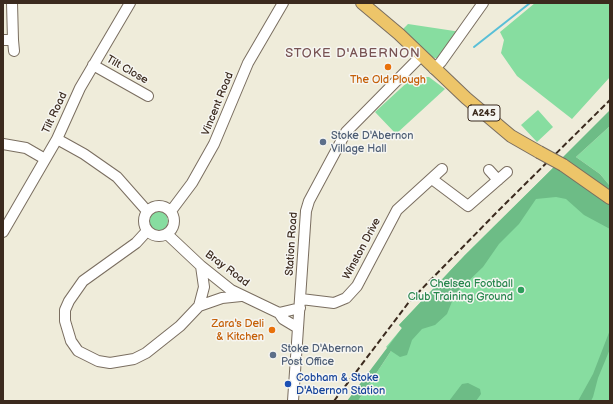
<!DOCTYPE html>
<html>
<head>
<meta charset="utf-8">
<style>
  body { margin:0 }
  #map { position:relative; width:613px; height:404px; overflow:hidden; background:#efecda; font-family:"Balsamiq Sans",sans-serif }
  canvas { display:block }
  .frame { position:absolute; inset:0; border:4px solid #3b2a1e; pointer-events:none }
</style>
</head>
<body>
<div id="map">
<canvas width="613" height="404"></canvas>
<div class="frame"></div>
</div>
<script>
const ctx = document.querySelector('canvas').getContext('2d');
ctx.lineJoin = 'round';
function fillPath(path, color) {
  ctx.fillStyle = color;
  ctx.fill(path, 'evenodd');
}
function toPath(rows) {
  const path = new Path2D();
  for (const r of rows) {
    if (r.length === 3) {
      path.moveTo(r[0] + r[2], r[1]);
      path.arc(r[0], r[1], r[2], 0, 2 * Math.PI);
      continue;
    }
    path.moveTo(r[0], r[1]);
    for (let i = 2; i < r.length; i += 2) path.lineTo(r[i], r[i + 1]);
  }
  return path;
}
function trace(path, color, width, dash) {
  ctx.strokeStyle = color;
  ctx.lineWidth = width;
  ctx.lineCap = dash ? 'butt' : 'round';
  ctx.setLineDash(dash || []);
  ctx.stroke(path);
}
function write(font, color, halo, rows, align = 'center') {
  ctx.font = font + ' "Balsamiq Sans",sans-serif';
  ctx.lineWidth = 3;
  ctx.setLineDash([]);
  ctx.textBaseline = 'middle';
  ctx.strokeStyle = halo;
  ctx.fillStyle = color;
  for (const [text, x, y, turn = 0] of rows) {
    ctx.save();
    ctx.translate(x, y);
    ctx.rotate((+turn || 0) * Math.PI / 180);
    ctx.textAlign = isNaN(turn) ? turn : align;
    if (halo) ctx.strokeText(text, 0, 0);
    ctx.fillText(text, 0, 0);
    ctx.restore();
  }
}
fillPath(toPath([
  [535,3,610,3,610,77,572,119,517,76,501,53,504,40,500,32],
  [408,24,461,32,439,58,435,58,431,57,403,29],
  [413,77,429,77,445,89,396,134,375,112],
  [538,110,553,127,537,142,521,125],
  [610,126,610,186,600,174,576,157],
  [556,165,610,203,610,401,358,401,391,351,386,347,402,328,399,325,465,255],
  [158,221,10]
]), '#87dda0');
fillPath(toPath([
  [610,110,610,126,576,157,600,174,610,186,610,192,562,158],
  [556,165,610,203,610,229,584,215,566,199,556,197,536,199,519,224,499,244,483,267,455,294,447,314,435,325,422,329,412,340,407,355,400,357,391,351,358,401,347,401,402,328,399,325,465,255],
  [610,330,610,349,598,378,593,397,591,401,578,401,593,374],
  [468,383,480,389,481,394,476,401,449,401,462,384]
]), '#6dbc86');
trace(toPath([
  [474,47,530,3]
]), '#59bfd7', 2);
const minor = toPath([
  [3,40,13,40,12,3],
  [13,40,14,51],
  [93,65,148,96],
  [434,69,441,62,483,3],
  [57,139,84,154,117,177,147,211],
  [3,144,26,148,45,159],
  [489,170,498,180],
  [432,179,468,206,507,172],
  [159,221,15],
  [171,211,192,183,214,144,248,63,283,3],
  [147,231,136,243,83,281,69,301,65,310,65,321,71,341,78,351,98,361,110,363,134,359,146,353,180,326,199,306,222,298,241,296],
  [3,232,57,139,80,88,130,3],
  [167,234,201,266,231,290,279,313,283,319,298,328],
  [301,299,334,303,346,298,357,286,397,210,442,169],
  [199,306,204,287,201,266],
  [279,313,300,308],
  [293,401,306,211,309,201,346,132,421,56]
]);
const major = toPath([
  [362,3,399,34,466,98,511,136,539,152],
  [563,165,610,198]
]);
trace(minor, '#7a6e60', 12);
trace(major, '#7a6e60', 14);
trace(minor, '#fff', 10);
trace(major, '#edc569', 12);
trace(toPath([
  [334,401,409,302,498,211,610,100]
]), '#3b2a1e', 2, [6, 3]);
const majorBridge = toPath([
  [539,152,563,165]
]);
trace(majorBridge, '#7a6e60', 14, []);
trace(majorBridge, '#edc569', 12);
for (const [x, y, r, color] of [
  [388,67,4,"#e8710a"],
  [323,142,4,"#5c6f8a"],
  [521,290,4,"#2e9e5b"],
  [272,330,4,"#e8710a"],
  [273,355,4,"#5c6f8a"],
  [288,384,4,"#1a4fb4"]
]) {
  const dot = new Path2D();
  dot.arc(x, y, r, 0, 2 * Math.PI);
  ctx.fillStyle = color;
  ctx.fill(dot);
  trace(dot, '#f6f6f2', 1.5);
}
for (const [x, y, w] of [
  [484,113,32]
]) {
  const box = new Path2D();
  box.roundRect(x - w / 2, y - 8, w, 16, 3);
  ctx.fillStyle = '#f6f6f2';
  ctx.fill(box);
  trace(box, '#3b2a1e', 1);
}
write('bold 10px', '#3b2a1e', null, [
  ["A245",484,113]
]);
write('11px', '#3b2a1e', '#f6f6f2', [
  ["Tilt Close",127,70,30],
  ["Vincent Road",218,104,-68],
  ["Tilt Road",55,113,-65],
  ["Station Road",292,244,-86],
  ["Winston Drive",362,249,-62],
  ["Bray Road",227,269,37]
]);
write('11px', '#c56008', '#f6f6f2', [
  ["The Old Plough",388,80],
  ["Zara's Deli",264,324,"right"],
  ["& Kitchen",264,337,"right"]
]);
write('11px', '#4e5e75', '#f6f6f2', [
  ["Stoke D'Abernon",331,136],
  ["Village Hall",331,149],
  ["Stoke D'Abernon",281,349],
  ["Post Office",281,362]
], 'left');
write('11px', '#27864d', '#f6f6f2', [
  ["Chelsea Football",513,284],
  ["Club Training Ground",513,297]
], 'right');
write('11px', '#164399', '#f6f6f2', [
  ["Cobham & Stoke",296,378],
  ["D'Abernon Station",296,391]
], 'left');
ctx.letterSpacing = '1px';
write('13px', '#785353', '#f6f6f2', [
  ["STOKE D'ABERNON",353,54]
]);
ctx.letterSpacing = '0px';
</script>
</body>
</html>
